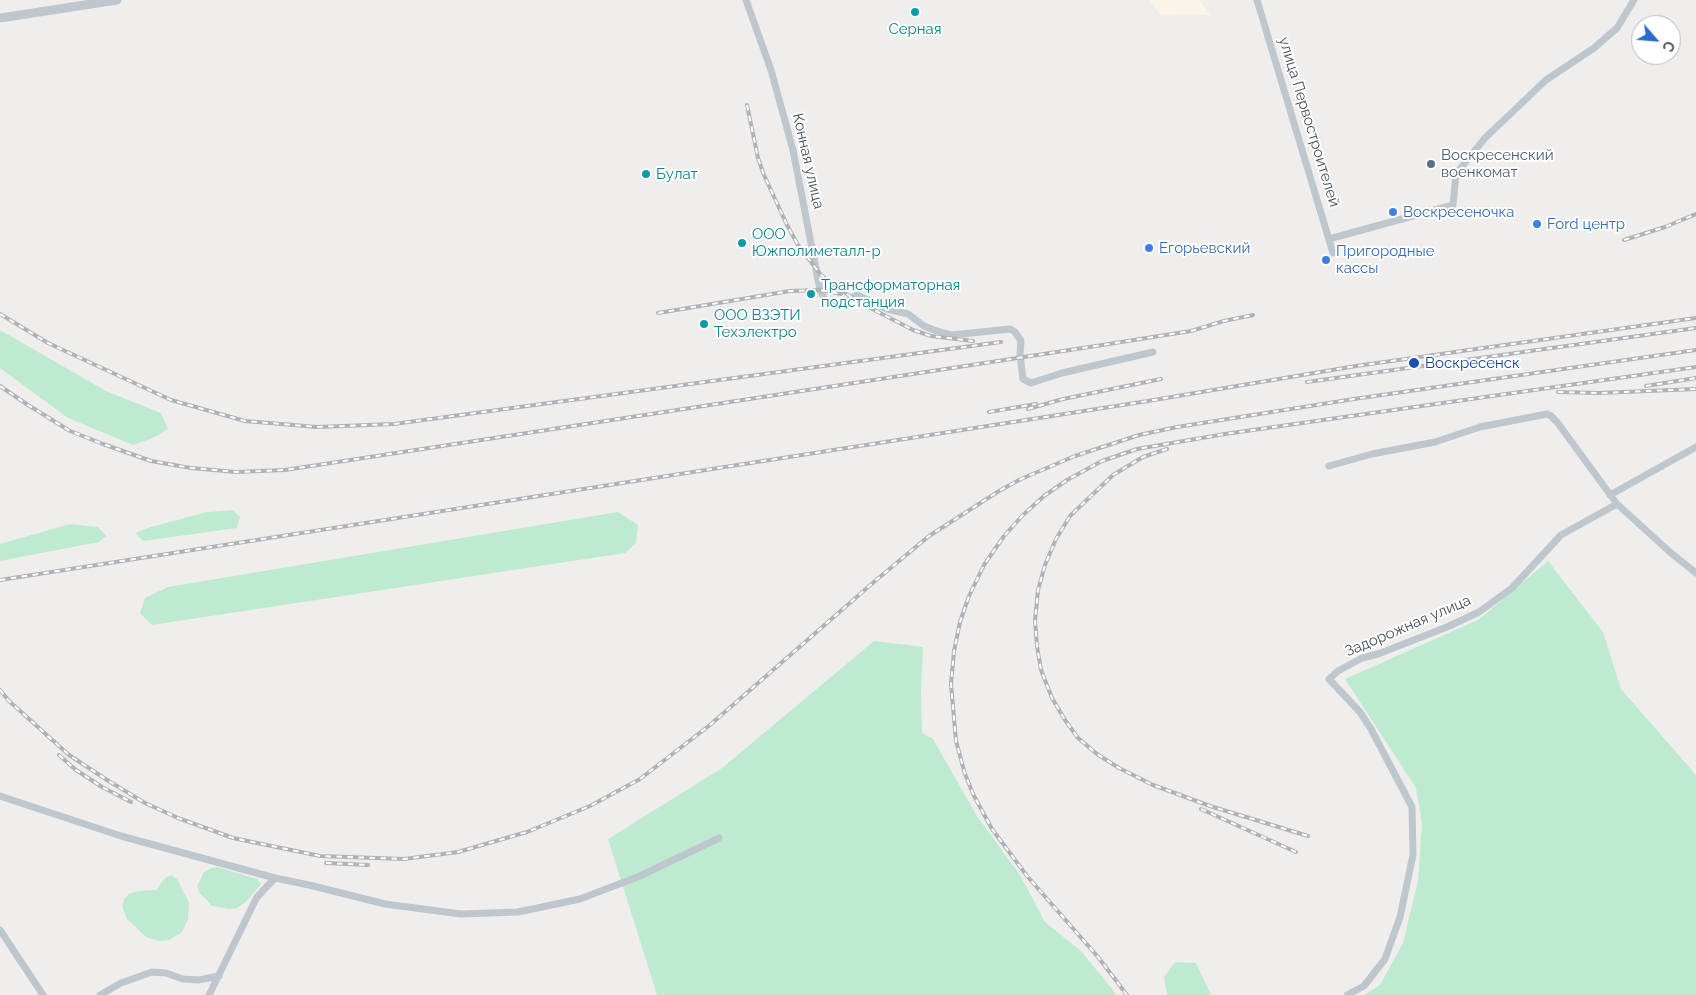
<!DOCTYPE html>
<html>
<head>
<meta charset="utf-8">
<style>
  body { margin:0 }
  #map { position:relative; width:1696px; height:995px; overflow:hidden; background:#f0eded; font-family:Raleway,sans-serif }
  canvas { display:block }
  .north { position:absolute; left:1631px; top:15px; width:50px; height:50px; box-sizing:border-box; background:#fff; border:1px solid #b5b9bd; border-radius:50%; rotate:117deg; font-size:14px; font-weight:700; line-height:20px; text-align:center; color:#475059 }
  .north::after { content:''; display:block; margin:auto; width:18px; height:22px; background:#2b69cc; clip-path:polygon(50% 0,100% 100%,50% 72%,0 100%) }
</style>
</head>
<body>
<div id="map">
<canvas width="1696" height="995"></canvas>
<div class="north">С</div>
</div>
<script>
const ctx = document.querySelector('canvas').getContext('2d');
ctx.lineJoin = 'round';
function fillPath(path, color) {
  ctx.fillStyle = color;
  ctx.fill(path, 'evenodd');
}
function toPath(rows) {
  const path = new Path2D();
  for (const r of rows) {
    path.moveTo(r[0], r[1]);
    for (let i = 2; i < r.length; i += 2) path.lineTo(r[i], r[i + 1]);
  }
  return path;
}
function trace(path, color, width, dash) {
  ctx.strokeStyle = color;
  ctx.lineWidth = width;
  ctx.lineCap = dash ? 'butt' : 'round';
  ctx.setLineDash(dash || []);
  ctx.stroke(path);
}
function write(font, color, halo, rows, align = 'center') {
  ctx.font = font + ' Raleway,sans-serif';
  ctx.lineWidth = 4;
  ctx.setLineDash([]);
  ctx.textBaseline = 'middle';
  ctx.strokeStyle = halo;
  ctx.fillStyle = color;
  for (const [text, x, y, turn = 0] of rows) {
    ctx.save();
    ctx.translate(x, y);
    ctx.rotate((+turn || 0) * Math.PI / 180);
    ctx.textAlign = isNaN(turn) ? turn : align;
    if (halo) ctx.strokeText(text, 0, 0);
    ctx.fillText(text, 0, 0);
    ctx.restore();
  }
}
fillPath(toPath([
  [1149,0,1199,0,1211,15,1160,14]
]), '#faf5e8');
fillPath(toPath([
  [0,330,106,391,161,413,168,429,155,437,133,445,68,418,0,368],
  [233,510,240,517,237,528,143,541,135,533,151,527,207,512],
  [618,512,638,525,636,543,625,553,152,625,140,613,145,598,168,587],
  [70,524,98,527,106,536,99,542,0,561,0,544],
  [1548,561,1603,632,1621,689,1696,775,1696,995,1364,995,1380,985,1403,943,1418,881,1422,823,1416,788,1345,679,1478,620],
  [874,641,923,647,921,689,922,733,933,739,977,816,1020,875,1045,922,1081,951,1117,995,657,995,608,839,722,768],
  [217,867,257,879,261,884,246,902,237,908,229,909,212,906,199,892,197,886,204,872,211,868],
  [171,875,177,879,189,903,188,920,181,933,169,940,159,941,146,937,127,919,122,906,124,899,129,894,138,891,156,890,165,878],
  [1175,962,1196,963,1211,995,1167,995,1164,977]
]), '#bfead2');
trace(toPath([
  [746,0,771,70,793,150,820,290,825,300,830,304,839,306,857,295,887,309,908,314,924,326,934,330,952,335,1010,329,1015,332,1021,341,1020,354,1023,379,1031,383,1062,373,1153,352],
  [1257,0,1333,253],
  [1329,239,1453,205,1456,174,1485,138,1546,80,1594,48,1617,28,1634,0],
  [1329,466,1372,454,1435,442,1480,427,1547,414,1551,416,1557,422,1617,504,1671,553,1696,573],
  [1610,495,1696,447],
  [0,796,121,836,275,878,309,885,385,904,461,914,518,912,580,899,640,876,719,838],
  [0,930,43,995],
  [100,995,121,983,152,972,166,973,183,979,199,980,219,976],
  [209,995,257,897,275,878],
  [1347,995,1364,986,1385,959,1400,917,1413,855,1412,807,1371,729,1360,712,1329,679,1338,671,1362,658,1378,654,1447,627,1479,612,1512,588,1561,535,1617,504]
]), '#bfc7ce', 7);
trace(toPath([
  [0,18,117,0]
]), '#bfc7ce', 9);
const rail = toPath([
  [747,105,758,158,764,175,787,225,798,245,821,275,855,300,913,330,931,336,973,341],
  [1624,240,1665,227,1696,214],
  [658,313,790,291,820,290,841,294],
  [0,314,48,343,171,400,245,421,317,427,394,424,1001,342],
  [1307,382,1696,328],
  [0,386,28,405,70,431,103,444,151,461,191,468,236,472,285,470,1096,346,1191,331,1224,321,1253,315],
  [1646,386,1696,378],
  [1558,392,1599,393,1696,389],
  [1028,409,1063,399,1161,379],
  [989,412,1036,404],
  [1167,449,1143,457,1113,475,1070,516,1056,539,1045,565,1038,590,1035,621,1037,646,1041,670,1052,698,1065,720,1078,738,1097,754,1119,768,1153,785,1210,806,1308,836],
  [0,580,1148,401,1356,366,1696,318],
  [0,690,9,701,69,755,107,780,145,803,178,818,233,838,320,856,404,859,458,852,527,832,590,806,640,779,710,725,875,581,929,536,999,491,1021,479,1075,456,1139,435,1177,427,1354,399,1696,350],
  [59,755,76,770,102,787,131,802],
  [1201,809,1296,852],
  [326,863,368,865],
  [1127,995,1098,957,1027,876,992,829,974,796,965,774,956,741,951,684,954,651,960,622,969,596,984,565,1004,536,1023,515,1044,496,1067,480,1102,461,1137,449,1225,434,1696,367]
]);
trace(rail, '#b0b2b7', 4);
trace(rail, '#fff', 2, [5.5]);
for (const [x, y, r, color] of [
  [915,12,5,"#0f9aa8"],
  [1431,164,5,"#5c6f8a"],
  [646,174,5,"#0f9aa8"],
  [1393,212,5,"#3f7fe0"],
  [1537,224,5,"#3f7fe0"],
  [742,243,5,"#0f9aa8"],
  [1149,248,5,"#3f7fe0"],
  [1326,260,5,"#3f7fe0"],
  [811,294,5,"#0f9aa8"],
  [704,324,5,"#0f9aa8"],
  [1414,363,6,"#1a4fb4"]
]) {
  const dot = new Path2D();
  dot.arc(x, y, r, 0, 2 * Math.PI);
  ctx.fillStyle = color;
  ctx.fill(dot);
  trace(dot, '#fff', 2);
}
write('15px', '#0d838f', '#fff', [
  ["Серная",915,29,"center"],
  ["Булат",656,174],
  ["ООО",752,234],
  ["Южполиметалл-р",752,251],
  ["Трансформаторная",821,285],
  ["подстанция",821,302],
  ["ООО ВЗЭТИ",714,315],
  ["Техэлектро",714,332]
], 'left');
write('15px', '#475059', '#fff', [
  ["улица Первостроителей",1309,122,73],
  ["Конная улица",808,161,77],
  ["Задорожная улица",1408,626,-23]
]);
write('15px', '#4e5e75', '#fff', [
  ["Воскресенский",1441,155],
  ["военкомат",1441,172]
], 'left');
write('15px', '#366cbe', '#fff', [
  ["Воскресеночка",1403,212],
  ["Ford центр",1547,224],
  ["Егорьевский",1159,248],
  ["Пригородные",1336,251],
  ["кассы",1336,268]
], 'left');
write('15px', '#164399', '#fff', [
  ["Воскресенск",1425,363]
], 'left');
</script>
</body>
</html>
